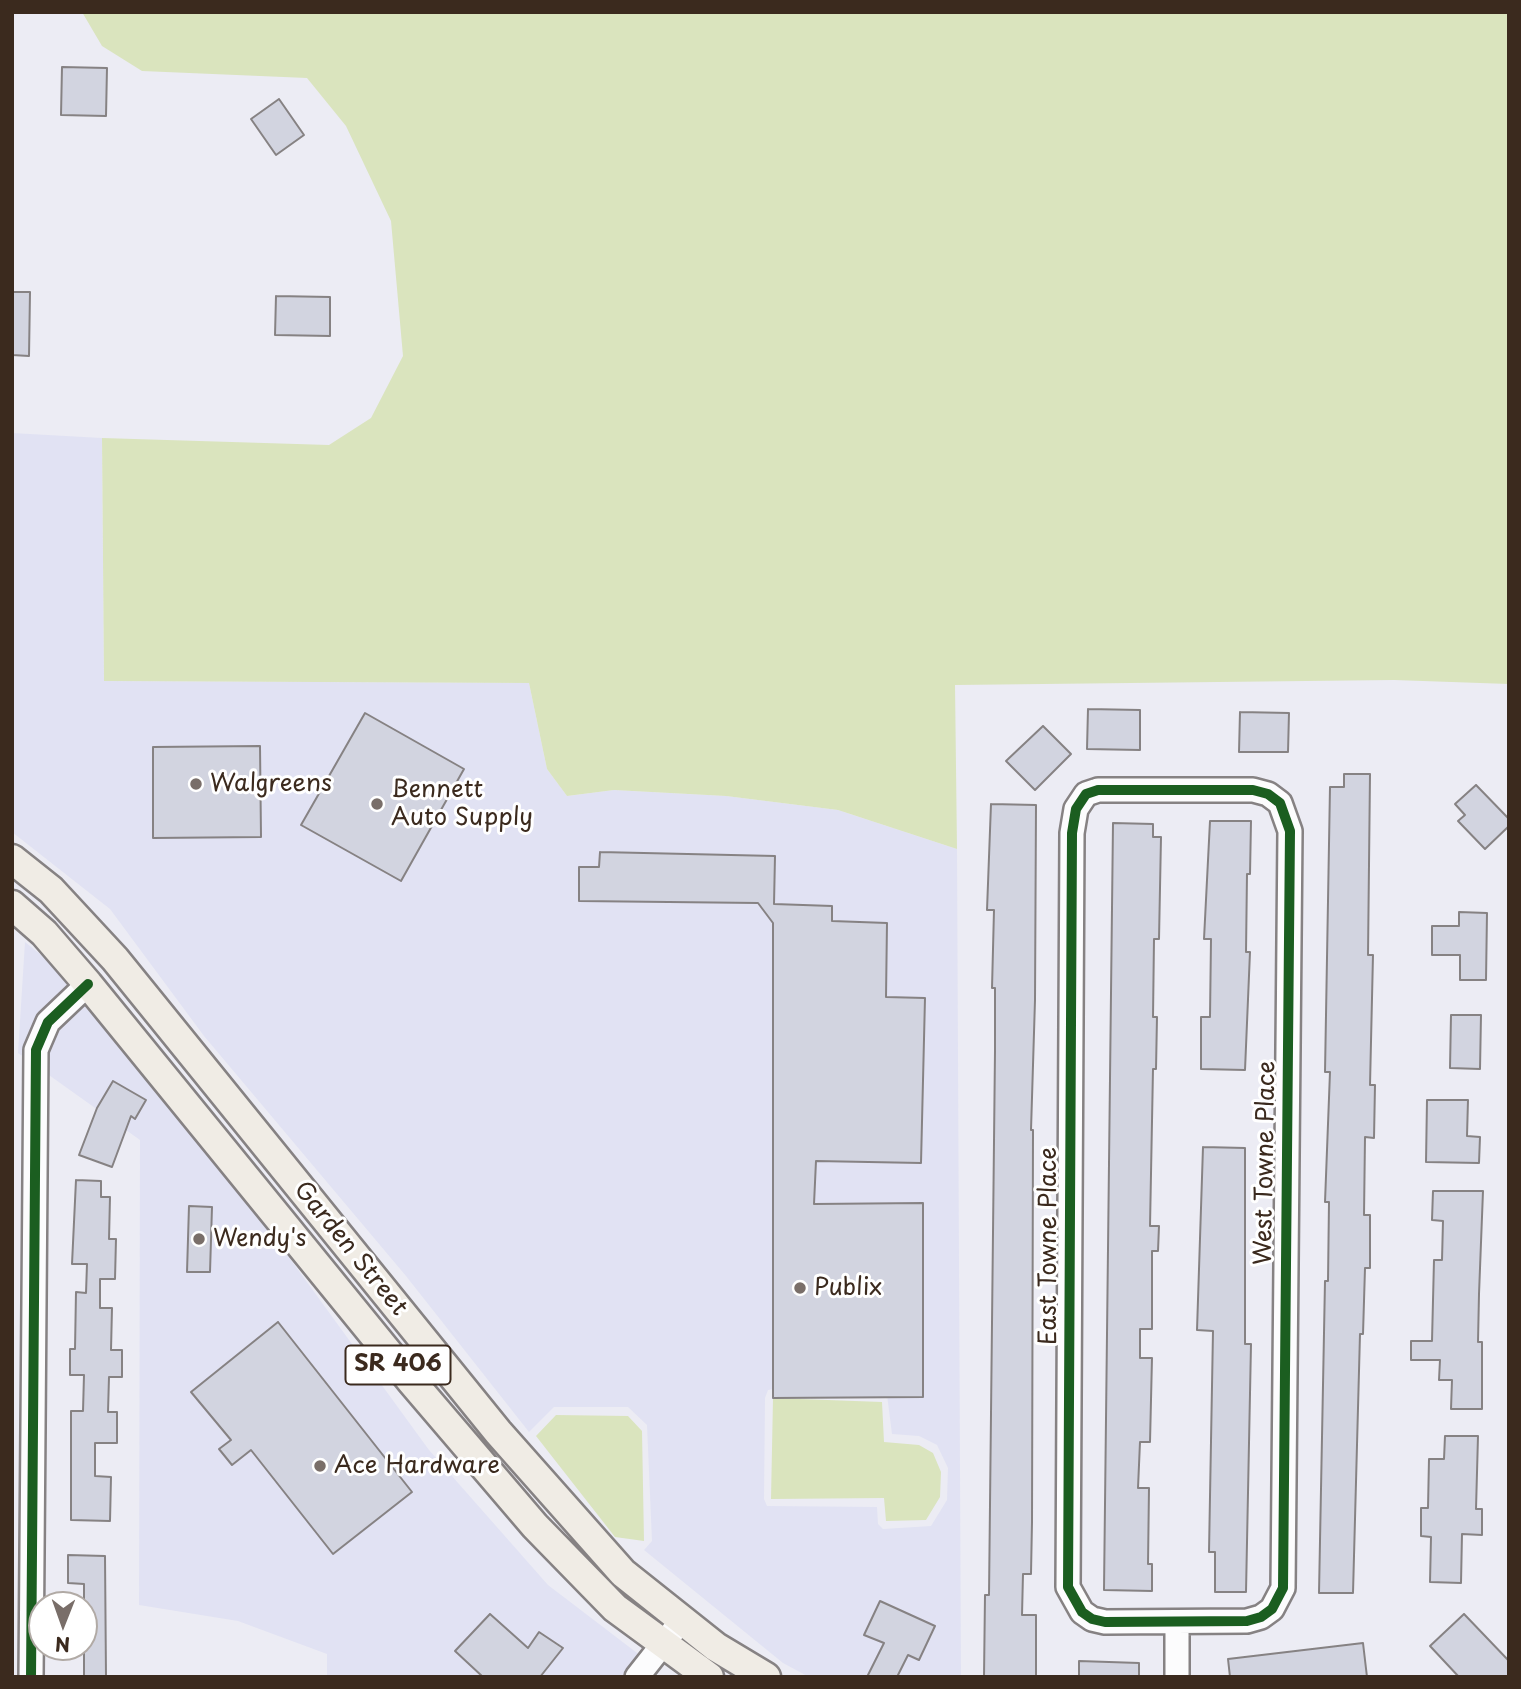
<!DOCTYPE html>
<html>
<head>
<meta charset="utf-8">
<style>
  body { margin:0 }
  #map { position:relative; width:1521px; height:1689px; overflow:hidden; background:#ececf4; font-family:"Playpen Sans",sans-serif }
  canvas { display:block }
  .frame { position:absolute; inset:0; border:14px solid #3b2a1e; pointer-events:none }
  .north { position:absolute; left:28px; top:1591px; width:70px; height:70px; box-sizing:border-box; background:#fff; border:2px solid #b1aaa5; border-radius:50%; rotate:181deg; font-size:19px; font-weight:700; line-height:28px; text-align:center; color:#3b2a1e }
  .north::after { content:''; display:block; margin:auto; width:24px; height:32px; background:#796e69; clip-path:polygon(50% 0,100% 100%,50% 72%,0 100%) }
</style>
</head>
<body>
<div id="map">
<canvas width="1521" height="1689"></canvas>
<div class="frame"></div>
<div class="north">N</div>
</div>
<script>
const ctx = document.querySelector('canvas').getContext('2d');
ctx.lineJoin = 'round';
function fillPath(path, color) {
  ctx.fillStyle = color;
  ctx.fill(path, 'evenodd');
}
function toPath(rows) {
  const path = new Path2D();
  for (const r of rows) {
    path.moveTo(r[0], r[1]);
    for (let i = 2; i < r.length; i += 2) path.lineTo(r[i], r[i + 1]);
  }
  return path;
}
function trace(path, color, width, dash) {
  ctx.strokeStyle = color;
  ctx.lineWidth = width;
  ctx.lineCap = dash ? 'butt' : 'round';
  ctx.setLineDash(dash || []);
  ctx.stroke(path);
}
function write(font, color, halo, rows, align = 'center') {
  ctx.font = font + ' "Playpen Sans",sans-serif';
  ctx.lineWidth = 6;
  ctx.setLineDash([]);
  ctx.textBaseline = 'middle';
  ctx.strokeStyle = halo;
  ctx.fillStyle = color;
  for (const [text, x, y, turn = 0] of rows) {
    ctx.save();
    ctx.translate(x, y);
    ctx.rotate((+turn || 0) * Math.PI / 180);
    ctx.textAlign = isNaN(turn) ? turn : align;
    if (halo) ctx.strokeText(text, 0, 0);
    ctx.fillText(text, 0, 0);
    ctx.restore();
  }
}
fillPath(toPath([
  [12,433,102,438,104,681,529,683,547,769,567,796,614,790,726,796,838,810,957,849,961,1677,809,1677,783,1663,644,1550,652,1541,647,1425,628,1407,554,1407,529,1432,406,1276,204,1036,110,909,12,832],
  [773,1389,887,1395,892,1434,919,1436,937,1445,948,1468,947,1500,931,1526,883,1529,878,1524,877,1507,767,1506,764,1499,765,1398,768,1390],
  [25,942,72,980,137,1058,288,1256,429,1450,548,1585,641,1656,625,1677,327,1677,327,1654,238,1621,139,1605,140,1140,18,1053]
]), '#e1e2f3');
fillPath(toPath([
  [82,12,1509,12,1509,684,1394,680,955,685,957,849,838,810,726,796,614,790,567,796,547,769,529,683,104,681,102,438,329,445,371,418,403,356,391,221,346,126,307,78,142,71,102,46],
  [773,1398,882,1402,884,1442,919,1445,933,1453,941,1472,940,1497,926,1520,886,1521,884,1498,771,1499],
  [556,1415,628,1416,642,1431,644,1541,615,1537,536,1436]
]), '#dae4be');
const building = toPath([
  [62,67,107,68,106,116,61,115,62,67],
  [279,99,304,135,276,155,251,119,279,99],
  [12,292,30,292,29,356,12,355,12,292],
  [276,296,330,297,330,336,275,335,276,296],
  [1088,709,1140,710,1140,750,1087,749,1088,709],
  [1240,712,1289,713,1288,752,1239,752,1240,712],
  [365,713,464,769,401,881,301,825,365,713],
  [1043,726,1071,754,1035,790,1006,761,1043,726],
  [260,746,261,837,153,838,153,747,260,746],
  [1344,774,1370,774,1368,955,1373,955,1370,1085,1375,1085,1374,1138,1365,1137,1364,1215,1370,1215,1370,1268,1365,1268,1363,1334,1360,1334,1353,1593,1319,1593,1325,1281,1328,1281,1329,1202,1325,1202,1330,1072,1325,1072,1330,787,1344,787,1344,774],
  [1476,785,1509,819,1509,826,1485,849,1458,821,1465,815,1455,804,1476,785],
  [991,804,1036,805,1035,1000,1031,1130,1033,1130,1032,1522,1031,1574,1023,1574,1022,1615,1036,1615,1036,1677,984,1677,985,1595,989,1595,995,1051,995,988,992,988,994,910,987,910,991,804],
  [1210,821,1251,821,1250,874,1247,874,1246,952,1250,952,1245,1070,1201,1069,1201,1017,1210,1017,1211,939,1204,939,1210,821],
  [1113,823,1153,824,1153,837,1161,837,1159,939,1154,939,1153,1017,1157,1017,1156,1069,1153,1069,1150,1226,1159,1226,1158,1251,1152,1251,1152,1329,1140,1329,1140,1358,1152,1358,1150,1442,1140,1442,1138,1488,1149,1488,1148,1564,1152,1564,1152,1591,1104,1590,1113,823],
  [600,852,775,856,774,904,832,906,832,921,887,923,886,997,925,998,921,1163,816,1161,814,1204,923,1203,923,1397,773,1398,773,923,758,903,579,901,579,867,599,867,600,852],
  [1459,912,1487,913,1486,980,1460,980,1460,955,1432,955,1432,926,1459,926,1459,912],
  [1451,1015,1481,1015,1480,1069,1450,1068,1451,1015],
  [113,1081,146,1100,135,1119,131,1116,112,1167,79,1155,97,1108,113,1081],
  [1427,1100,1468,1100,1467,1136,1480,1137,1479,1163,1426,1162,1427,1100],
  [1203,1147,1245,1148,1245,1344,1251,1344,1246,1592,1215,1592,1215,1552,1209,1552,1213,1331,1197,1330,1203,1147],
  [76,1180,101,1181,101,1197,110,1197,109,1239,116,1239,115,1279,100,1279,100,1308,112,1308,111,1350,122,1350,122,1377,109,1377,108,1412,117,1412,117,1443,95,1443,95,1476,111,1477,110,1521,71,1520,71,1411,83,1411,84,1375,70,1375,70,1349,75,1349,76,1292,86,1293,87,1264,72,1264,76,1180],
  [1433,1191,1483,1191,1479,1294,1478,1342,1482,1342,1482,1409,1451,1409,1452,1380,1439,1380,1440,1360,1411,1360,1411,1341,1432,1341,1434,1260,1442,1260,1443,1221,1432,1220,1433,1191],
  [189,1206,212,1207,210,1272,187,1272,189,1206],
  [278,1322,412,1492,333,1554,251,1450,232,1465,219,1449,231,1440,191,1392,278,1322],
  [1445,1436,1478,1436,1476,1509,1482,1509,1482,1535,1462,1534,1461,1583,1430,1582,1431,1537,1421,1536,1421,1508,1428,1508,1429,1459,1444,1459,1445,1436],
  [68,1555,105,1556,106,1677,84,1677,84,1584,68,1583,68,1555],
  [880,1601,935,1626,919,1660,908,1655,897,1677,867,1677,884,1643,864,1635,880,1601],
  [490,1614,528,1648,539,1632,563,1648,540,1677,483,1677,455,1651,490,1614],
  [1464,1614,1509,1661,1509,1677,1459,1677,1430,1646,1464,1614],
  [1363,1643,1367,1677,1230,1677,1228,1659,1363,1643],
  [1079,1661,1139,1663,1139,1677,1079,1677,1079,1661]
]);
fillPath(building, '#d2d4e0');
trace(building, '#868283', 2);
const minor = toPath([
  [1098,790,1253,790,1268,794,1280,803,1290,831,1283,1588,1272,1609,1261,1617,1247,1621,1105,1622,1092,1619,1082,1612,1068,1587,1072,833,1076,809,1086,794,1098,790],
  [31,1677,36,1050,48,1022,88,984],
  [637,1677,674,1630],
  [1177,1677,1177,1623]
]);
const major = toPath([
  [12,859,51,890,115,959,498,1432,623,1573,716,1647,766,1677],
  [12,905,44,933,88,984,412,1382,535,1526,615,1608,709,1677]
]);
trace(minor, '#868283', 28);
trace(major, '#868283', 33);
trace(minor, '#fcfcfd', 23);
trace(major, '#f0ece5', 28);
trace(toPath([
  [1098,790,1253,790,1268,794,1280,803,1290,831,1283,1588,1272,1609,1261,1617,1247,1621,1105,1622,1092,1619,1082,1612,1068,1587,1072,833,1076,809,1086,794,1098,790],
  [31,1677,36,1050,48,1022,88,984]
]), '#1b5e20', 10);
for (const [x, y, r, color] of [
  [196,784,7,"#796e69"],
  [377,804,7,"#796e69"],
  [199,1239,7,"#796e69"],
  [800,1288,7,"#796e69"],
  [320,1466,7,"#796e69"]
]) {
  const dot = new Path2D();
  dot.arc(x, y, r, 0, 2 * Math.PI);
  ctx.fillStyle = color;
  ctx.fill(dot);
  trace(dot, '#fff', 2.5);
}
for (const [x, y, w] of [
  [398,1365,105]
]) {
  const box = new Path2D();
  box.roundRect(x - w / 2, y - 19.5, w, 39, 5);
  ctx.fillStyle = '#fff';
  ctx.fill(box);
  trace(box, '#3b2a1e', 2);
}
write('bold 23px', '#3b2a1e', null, [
  ["SR 406",398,1365]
]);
write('24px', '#3b2a1e', '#fff', [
  ["Walgreens",210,784],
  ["Bennett",391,790],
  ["Auto Supply",391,818],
  ["Wendy's",213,1239],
  ["Publix",814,1288],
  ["Ace Hardware",334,1466]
], 'left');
write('24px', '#3b2a1e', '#fff', [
  ["West Towne Place",1266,1163,-89],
  ["East Towne Place",1049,1246,-90],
  ["Garden Street",350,1249,51]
]);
</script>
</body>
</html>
